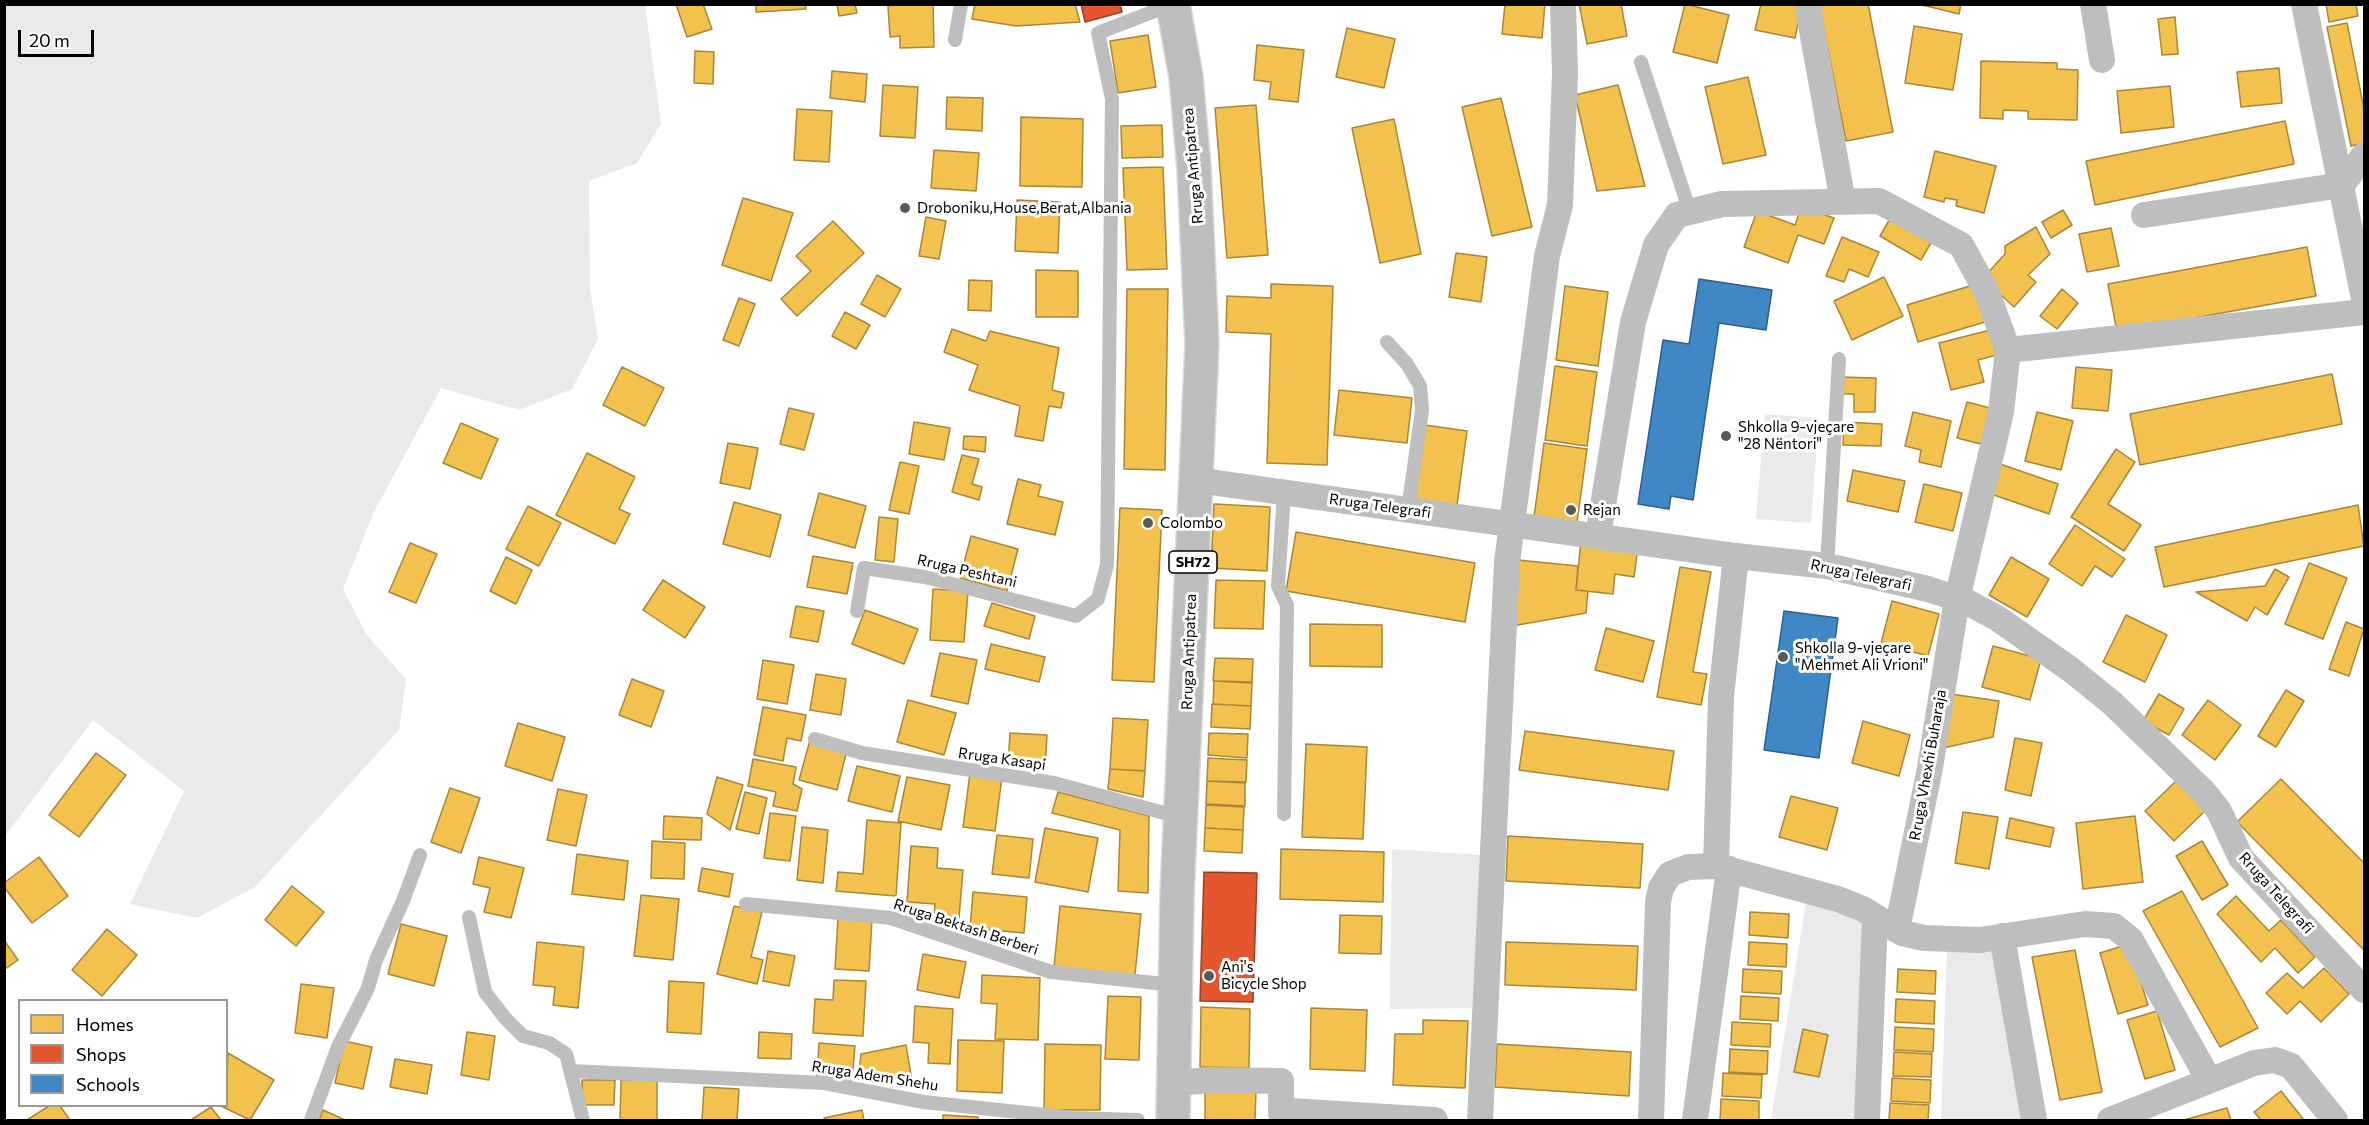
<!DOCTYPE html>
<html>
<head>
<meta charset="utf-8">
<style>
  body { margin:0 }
  #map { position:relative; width:2369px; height:1125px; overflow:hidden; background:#fff; font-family:Commissioner,sans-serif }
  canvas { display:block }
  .frame { position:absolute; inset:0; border:6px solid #000; pointer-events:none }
  .legend { position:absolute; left:18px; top:999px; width:210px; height:108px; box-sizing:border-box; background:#fff; border:2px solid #999; margin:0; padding:8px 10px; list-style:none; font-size:18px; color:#000 }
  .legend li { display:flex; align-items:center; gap:12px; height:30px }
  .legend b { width:30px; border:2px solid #999 }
  .scale { position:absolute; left:18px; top:30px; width:76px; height:27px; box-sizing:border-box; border:3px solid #000; border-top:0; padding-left:8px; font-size:18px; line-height:21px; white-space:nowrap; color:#000; -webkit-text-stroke:4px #fff; paint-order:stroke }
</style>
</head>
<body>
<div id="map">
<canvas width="2369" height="1125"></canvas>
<div class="frame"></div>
<ul class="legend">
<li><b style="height:16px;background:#f2c14e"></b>Homes</li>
<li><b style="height:16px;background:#e4572e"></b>Shops</li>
<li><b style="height:16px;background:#3f88c5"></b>Schools</li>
</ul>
<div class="scale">20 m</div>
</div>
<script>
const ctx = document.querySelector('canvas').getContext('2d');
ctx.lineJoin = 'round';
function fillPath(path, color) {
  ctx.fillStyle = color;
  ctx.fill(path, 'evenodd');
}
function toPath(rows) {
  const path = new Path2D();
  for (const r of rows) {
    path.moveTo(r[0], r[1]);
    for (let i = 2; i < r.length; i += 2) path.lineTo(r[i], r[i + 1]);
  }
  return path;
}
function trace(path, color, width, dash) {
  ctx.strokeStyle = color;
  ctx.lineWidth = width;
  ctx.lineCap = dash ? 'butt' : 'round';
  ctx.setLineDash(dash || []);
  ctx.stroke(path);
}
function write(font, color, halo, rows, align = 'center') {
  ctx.font = font + ' Commissioner,sans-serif';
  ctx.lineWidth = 6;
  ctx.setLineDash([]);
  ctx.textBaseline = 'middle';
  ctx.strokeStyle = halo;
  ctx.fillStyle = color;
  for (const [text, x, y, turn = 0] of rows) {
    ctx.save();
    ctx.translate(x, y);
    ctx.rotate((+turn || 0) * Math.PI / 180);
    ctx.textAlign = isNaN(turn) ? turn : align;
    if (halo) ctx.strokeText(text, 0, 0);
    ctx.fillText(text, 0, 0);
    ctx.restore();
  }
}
fillPath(toPath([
  [5,4,645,5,661,124,637,163,589,181,590,289,598,339,572,389,519,410,441,388,374,512,343,589,366,634,406,679,399,730,255,887,197,918,130,904,184,791,93,720,5,836],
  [1765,414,1819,418,1811,523,1756,519],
  [1392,849,1481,855,1475,1008,1390,1009],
  [1807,896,1865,921,1860,1120,1771,1120],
  [1994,945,2027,1120,1941,1120,1947,947]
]), '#eaeaea');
const homes = toPath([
  [676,4,703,4,712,29,687,37,676,4],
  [756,4,805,4,806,9,756,12,756,4],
  [837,4,855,4,857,13,839,16,837,4],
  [899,4,933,4,934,47,900,48,900,36,890,37,888,6,899,4],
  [975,4,1075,4,1080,22,1016,26,972,19,975,4],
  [1505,4,1545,4,1542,38,1502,34,1505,4],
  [1579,4,1621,4,1627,36,1587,44,1579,4],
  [1685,4,1729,15,1717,63,1673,52,1685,4],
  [1761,4,1802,4,1795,38,1755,30,1761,4],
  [1819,4,1868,4,1893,132,1846,141,1819,4],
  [1918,4,1961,4,1959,14,1918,4],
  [2326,4,2356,4,2358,16,2329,22,2326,4],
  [2175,17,2178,54,2162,55,2158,19,2175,17],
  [2347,23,2364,109,2364,143,2351,146,2327,27,2347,23],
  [1914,26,1962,34,1953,90,1905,83,1914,26],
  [1347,28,1395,39,1384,88,1336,77,1347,28],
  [1148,35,1156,87,1118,93,1110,41,1148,35],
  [1257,45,1304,50,1298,102,1269,99,1271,82,1254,80,1257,45],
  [695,51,714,52,713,84,694,83,695,51],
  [1981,61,2057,63,2057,69,2078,70,2077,120,2028,119,2028,111,2003,110,2003,119,1980,118,1981,61],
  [2279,68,2282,103,2241,107,2237,72,2279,68],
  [832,71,867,74,865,102,830,98,832,71],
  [1748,77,1766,155,1723,164,1705,87,1748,77],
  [883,85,918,87,915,138,880,136,883,85],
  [1618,85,1645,186,1597,191,1575,95,1618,85],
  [2170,86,2174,127,2121,133,2117,91,2170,86],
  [947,97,983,98,982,131,946,129,947,97],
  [1501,98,1532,227,1492,236,1462,107,1501,98],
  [1256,105,1268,255,1227,258,1215,108,1256,105],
  [797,109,832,111,829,162,794,160,797,109],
  [1021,117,1083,119,1082,187,1020,186,1021,117],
  [1394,119,1421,254,1380,263,1352,128,1394,119],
  [2285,121,2294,164,2095,205,2086,161,2285,121],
  [1162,125,1163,157,1122,158,1121,126,1162,125],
  [934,150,979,153,976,191,931,188,934,150],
  [1935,151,1996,166,1984,213,1956,206,1957,200,1945,198,1944,202,1924,197,1935,151],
  [1163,167,1167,269,1127,270,1123,168,1163,167],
  [743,198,793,213,771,281,722,265,743,198],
  [1017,200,1060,202,1058,253,1015,251,1017,200],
  [1801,207,1834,218,1824,244,1798,235,1788,263,1744,247,1757,211,1795,225,1801,207],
  [2063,210,2072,225,2051,238,2042,222,2063,210],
  [926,217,946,221,939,259,919,256,926,217],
  [1891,217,1932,241,1921,260,1880,236,1891,217],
  [833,221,864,253,797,316,781,299,811,271,796,256,833,221],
  [2036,227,2050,254,2028,275,2036,282,2014,307,1983,278,2005,254,2005,246,2036,227],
  [2111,228,2119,266,2087,272,2079,234,2111,228],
  [1842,237,1879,252,1868,277,1849,269,1844,282,1826,276,1842,237],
  [2307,247,2316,296,2117,332,2108,284,2307,247],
  [1456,253,1487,257,1481,302,1449,297,1456,253],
  [1036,270,1078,271,1078,317,1036,317,1036,270],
  [877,275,901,289,885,317,861,304,877,275],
  [1884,277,1903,316,1852,340,1834,301,1884,277],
  [969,280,992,281,991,311,968,310,969,280],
  [1271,284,1333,286,1327,465,1267,463,1271,334,1226,332,1227,296,1271,298,1271,284],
  [1973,285,1985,322,1918,342,1907,305,1973,285],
  [1565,286,1608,292,1598,366,1556,360,1565,286],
  [1127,289,1168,289,1165,470,1124,469,1127,289],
  [2062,289,2078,303,2057,329,2040,316,2062,289],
  [739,298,755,304,739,346,723,340,739,298],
  [845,312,870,325,856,349,832,336,845,312],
  [952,329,986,341,990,331,1059,348,1052,390,1064,393,1061,408,1049,406,1043,441,1015,436,1020,406,969,390,978,365,944,352,952,329],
  [1990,330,1996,355,1978,360,1984,382,1951,390,1939,343,1990,330],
  [1555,366,1597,372,1587,446,1545,440,1555,366],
  [622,367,664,388,645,426,603,405,622,367],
  [2076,367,2112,370,2108,411,2072,408,2076,367],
  [2332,374,2342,424,2140,465,2130,414,2332,374],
  [1839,377,1876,378,1875,412,1854,412,1854,394,1839,394,1839,377],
  [1339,390,1412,398,1407,443,1334,435,1339,390],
  [1967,402,1990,408,1981,444,1957,438,1967,402],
  [789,408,814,414,804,450,780,444,789,408],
  [1913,412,1951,421,1941,467,1919,462,1921,450,1905,446,1913,412],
  [2037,412,2073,421,2061,470,2025,461,2037,412],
  [914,422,950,428,944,460,909,454,914,422],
  [1844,422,1882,424,1881,446,1843,445,1844,422],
  [461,423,498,439,481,479,443,463,461,423],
  [1425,425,1467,431,1457,505,1414,499,1425,425],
  [964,436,986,437,985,452,963,449,964,436],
  [728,443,758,448,750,489,720,483,728,443],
  [1544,443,1587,449,1577,523,1534,517,1544,443],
  [2116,449,2135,462,2108,504,2141,525,2124,551,2071,517,2116,449],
  [587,453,635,477,619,509,630,514,615,544,556,515,587,453],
  [962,455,979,459,972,484,982,487,979,500,952,492,962,455],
  [900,462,919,466,909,514,889,510,900,462],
  [2000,464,2058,484,2049,514,1991,494,2000,464],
  [1853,470,1905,481,1898,512,1847,501,1853,470],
  [1018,479,1041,485,1038,496,1063,502,1055,535,1007,524,1018,479],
  [1924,484,1962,493,1953,531,1915,522,1924,484],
  [819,493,866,506,855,548,808,535,819,493],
  [734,502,781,515,770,557,723,544,734,502],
  [1214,504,1270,507,1267,571,1211,568,1214,504],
  [2358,505,2364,546,2164,587,2155,547,2358,505],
  [528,506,561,523,539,566,506,549,528,506],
  [1120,508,1162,510,1154,682,1112,680,1120,508],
  [879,517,898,519,894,562,875,560,879,517],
  [2075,525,2125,559,2112,577,2095,566,2082,586,2049,564,2075,525],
  [1296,532,1475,563,1465,622,1286,591,1296,532],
  [971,536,1018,549,1007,591,960,578,971,536],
  [1581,541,1638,547,1634,577,1615,574,1613,594,1576,590,1581,541],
  [410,543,437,554,416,603,389,592,410,543],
  [813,556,853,563,847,594,807,587,813,556],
  [506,557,532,570,516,604,490,591,506,557],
  [2011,557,2049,579,2027,617,1989,595,2011,557],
  [1518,560,1578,566,1576,590,1588,591,1586,613,1512,626,1518,560],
  [2309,563,2347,578,2323,639,2285,624,2309,563],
  [1680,567,1711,572,1693,672,1707,674,1701,705,1657,697,1680,567],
  [2275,569,2289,577,2267,615,2255,607,2247,621,2196,592,2265,586,2275,569],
  [663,580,705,607,685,638,643,610,663,580],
  [1216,580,1265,581,1263,629,1214,628,1216,580],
  [933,589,968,591,964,642,930,640,933,589],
  [1892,601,1939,614,1928,656,1881,643,1892,601],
  [992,603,1035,616,1029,639,984,626,992,603],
  [796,606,824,611,818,642,790,637,796,606],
  [865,610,918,629,904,664,852,644,865,610],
  [2126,615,2167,635,2145,682,2103,662,2126,615],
  [2346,622,2364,629,2349,676,2329,669,2346,622],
  [1310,624,1382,625,1382,667,1310,666,1310,624],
  [1606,628,1654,641,1643,682,1595,670,1606,628],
  [991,644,1045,657,1039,682,985,669,991,644],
  [1993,646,2041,659,2030,700,1982,687,1993,646],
  [940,653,977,660,968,704,931,696,940,653],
  [1215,658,1253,659,1252,682,1213,681,1215,658],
  [763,660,794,665,787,704,757,699,763,660],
  [816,674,846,679,841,715,810,710,816,674],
  [632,679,664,691,651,727,619,715,632,679],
  [1214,681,1252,683,1251,706,1213,704,1214,681],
  [2286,690,2304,701,2276,747,2258,736,2286,690],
  [1951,694,1999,701,1993,737,1943,748,1951,694],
  [2159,694,2184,709,2169,735,2143,721,2159,694],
  [908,700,956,713,944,755,897,742,908,700],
  [2208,700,2241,725,2215,760,2182,735,2208,700],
  [1212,704,1251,706,1250,729,1211,727,1212,704],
  [763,707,806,715,801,741,787,738,783,761,754,755,763,707],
  [1113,718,1148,720,1145,771,1110,769,1113,718],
  [1863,721,1910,735,1899,776,1852,763,1863,721],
  [518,723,565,737,552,781,505,766,518,723],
  [1525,731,1674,751,1668,790,1519,770,1525,731],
  [1010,733,1047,735,1045,769,1008,766,1010,733],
  [1209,733,1248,734,1247,758,1208,755,1209,733],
  [2015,738,2042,743,2031,796,2005,790,2015,738],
  [810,740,847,750,837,790,799,780,810,740],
  [1306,744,1367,747,1363,839,1302,837,1306,744],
  [96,753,126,775,79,837,49,815,96,753],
  [1208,758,1247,760,1246,782,1207,781,1208,758],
  [753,759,796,767,793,784,802,789,797,811,773,806,776,792,748,786,753,759],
  [857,766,900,776,892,812,848,801,857,766],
  [1110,769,1145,771,1143,797,1108,789,1110,769],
  [970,773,1002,777,995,831,963,827,970,773],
  [717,777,743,785,730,830,707,814,717,777],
  [907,777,950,785,941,830,898,821,907,777],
  [2179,778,2208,808,2174,841,2145,811,2179,778],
  [2281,779,2364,863,2364,950,2237,822,2281,779],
  [1207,781,1245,783,1245,806,1206,804,1207,781],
  [450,788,480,798,461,853,431,842,450,788],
  [558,789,587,795,576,846,547,840,558,789],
  [745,792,767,798,759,834,736,829,745,792],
  [1058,792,1149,816,1148,893,1118,891,1120,830,1052,813,1058,792],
  [1791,796,1838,808,1827,850,1779,837,1791,796],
  [1206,805,1244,807,1243,830,1205,828,1206,805],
  [1963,812,1998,817,1989,869,1955,863,1963,812],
  [770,813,796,816,790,861,764,858,770,813],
  [664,816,702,818,701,840,663,839,664,816],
  [2135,816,2143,882,2083,889,2076,823,2135,816],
  [2010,818,2054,828,2050,847,2006,838,2010,818],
  [867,820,901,823,896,896,836,891,838,872,863,874,867,820],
  [802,827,828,830,823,883,797,880,802,827],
  [1045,828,1098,838,1088,892,1035,882,1045,828],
  [1205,828,1243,830,1242,853,1204,851,1205,828],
  [997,835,1033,839,1029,878,992,874,997,835],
  [1508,836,1643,844,1640,888,1506,881,1508,836],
  [652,841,685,843,684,879,651,878,652,841],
  [2202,841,2228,885,2202,900,2176,856,2202,841],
  [911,846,938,848,937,868,963,870,959,918,934,916,935,904,907,902,911,846],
  [1281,849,1384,852,1383,902,1280,899,1281,849],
  [577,854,628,861,624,900,572,894,577,854],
  [39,857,68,896,32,923,4,887,4,883,39,857],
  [479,857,524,868,511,918,484,912,490,888,473,884,479,857],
  [702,868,733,874,729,897,698,891,702,868],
  [292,886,324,912,296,946,265,920,292,886],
  [2182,891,2258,1028,2220,1047,2143,911,2182,891],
  [973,892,1027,897,1024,933,970,928,973,892],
  [641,895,679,899,673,960,634,956,641,895],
  [2236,896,2269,931,2281,920,2315,957,2298,973,2275,948,2261,962,2217,914,2236,896],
  [734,906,762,912,751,957,763,960,757,984,717,974,734,906],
  [1060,906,1141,914,1135,975,1054,967,1060,906],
  [1750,912,1789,914,1788,938,1749,935,1750,912],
  [1340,915,1382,916,1381,954,1339,953,1340,915],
  [838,918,872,920,869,971,835,969,838,918],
  [401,924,447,936,434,986,388,974,401,924],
  [107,929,137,955,102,996,72,970,107,929],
  [4,940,18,960,4,970,4,940],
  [537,942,584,947,578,1008,553,1005,555,987,533,985,537,942],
  [1506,942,1638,946,1636,990,1505,985,1506,942],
  [1749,942,1787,944,1786,967,1748,965,1749,942],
  [2129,944,2148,1005,2118,1014,2100,953,2129,944],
  [2075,950,2102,1092,2060,1100,2032,957,2075,950],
  [768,951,795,956,789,986,763,981,768,951],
  [923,954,966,962,959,998,917,990,923,954],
  [2324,968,2349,994,2321,1022,2300,1001,2287,1014,2266,993,2287,973,2303,988,2324,968],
  [1743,969,1782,971,1781,994,1742,992,1743,969],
  [1898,969,1936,971,1935,994,1897,992,1898,969],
  [982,975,1040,978,1038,1040,995,1039,997,1004,981,1003,982,975],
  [834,980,866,981,863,1036,813,1033,815,999,833,1000,834,980],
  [669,981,704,983,701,1034,667,1032,669,981],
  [301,984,334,988,327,1038,295,1033,301,984],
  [1108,996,1141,997,1139,1060,1105,1059,1108,996],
  [1741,996,1779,998,1778,1021,1740,1019,1741,996],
  [1896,999,1935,1001,1934,1024,1895,1022,1896,999],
  [915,1006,953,1009,950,1064,928,1063,929,1043,913,1042,915,1006],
  [1201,1007,1250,1009,1249,1068,1200,1067,1201,1007],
  [1311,1008,1367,1010,1365,1071,1310,1069,1311,1008],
  [2157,1011,2175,1070,2145,1079,2127,1020,2157,1011],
  [1423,1020,1468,1021,1465,1088,1393,1085,1395,1034,1423,1034,1423,1020],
  [1732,1022,1771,1024,1770,1047,1731,1045,1732,1022],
  [1895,1027,1934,1029,1933,1052,1894,1050,1895,1027],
  [1803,1029,1828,1035,1819,1077,1794,1072,1803,1029],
  [467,1032,495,1036,489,1080,461,1075,467,1032],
  [759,1032,792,1034,791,1059,758,1058,759,1032],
  [958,1040,1004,1041,1002,1093,957,1091,958,1040],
  [344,1041,372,1047,363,1089,335,1083,344,1041],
  [819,1043,855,1046,852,1080,817,1076,819,1043],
  [1045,1044,1101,1045,1100,1110,1044,1110,1045,1044],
  [1497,1044,1631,1052,1629,1096,1495,1087,1497,1044],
  [906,1045,913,1087,858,1079,861,1054,906,1045],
  [1730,1049,1768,1051,1767,1074,1729,1072,1730,1049],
  [1894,1052,1932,1054,1931,1077,1893,1076,1894,1052],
  [228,1053,274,1080,250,1120,221,1106,226,1106,228,1053],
  [395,1059,432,1065,427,1094,390,1087,395,1059],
  [1723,1073,1762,1075,1761,1098,1722,1096,1723,1073],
  [1892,1078,1931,1080,1930,1103,1891,1101,1892,1078],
  [582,1080,615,1080,614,1105,582,1105,582,1080],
  [621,1080,657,1080,657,1120,620,1120,621,1080],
  [704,1087,739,1089,737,1120,702,1120,704,1087],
  [1205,1091,1256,1092,1255,1120,1205,1120,1205,1091],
  [2281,1091,2304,1120,2261,1120,2254,1112,2281,1091],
  [1721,1099,1759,1101,1759,1120,1720,1120,1721,1099],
  [1890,1103,1929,1105,1928,1120,1889,1120,1890,1103],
  [49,1106,60,1106,70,1120,27,1120,49,1106],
  [211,1107,221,1120,191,1120,211,1107],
  [2227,1108,2231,1120,2184,1120,2227,1108],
  [323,1110,345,1120,319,1120,323,1110],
  [862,1110,864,1120,825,1120,824,1118,862,1110],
  [943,1115,978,1117,978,1120,943,1120,943,1115]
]);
fillPath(homes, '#f2c14e');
trace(homes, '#a98737', 1.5);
const shops = toPath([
  [1081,4,1120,4,1122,12,1085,22,1081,4],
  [1204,872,1257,873,1253,1002,1200,1001,1204,872]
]);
fillPath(shops, '#e4572e');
trace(shops, '#a03d20', 1.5);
const schools = toPath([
  [1699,279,1772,290,1766,330,1719,323,1693,500,1671,496,1669,509,1638,504,1663,340,1689,344,1699,279],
  [1784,611,1838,618,1819,758,1764,750,1784,611]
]);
fillPath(schools, '#3f88c5');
trace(schools, '#2c5f8a', 1.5);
const primary = toPath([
  [1173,1120,1177,895,1202,344,1194,168,1186,77,1173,4]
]);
trace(primary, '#dbdbdb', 36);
trace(toPath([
  [955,40,961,4],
  [1641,62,1690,212],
  [1387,342,1407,364,1420,386,1422,410,1408,510],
  [1827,566,1839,359],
  [857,611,864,568,925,577,1076,616,1098,599,1107,565,1112,99,1098,33,1173,4],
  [815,739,862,753,1054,783,1179,817],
  [1284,814,1287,605,1278,586,1284,492],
  [746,904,891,918,1051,972,1174,985],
  [469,917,485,992,505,1018,523,1036,549,1043,566,1054,583,1120],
  [571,1071,824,1083,924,1102,1074,1118,1138,1120],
  [311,1120,338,1047,368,988,376,960,403,901,420,855]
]), '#bebebe', 14);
trace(toPath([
  [1810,4,1809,14,1843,202],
  [2093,4,2102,60],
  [2304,4,2364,299],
  [2144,215,2342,185,2364,155],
  [2008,350,2364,312],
  [1196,480,1736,556,1827,566,1928,589,1967,602,1997,618,2070,669,2112,703,2204,792,2219,811,2241,858,2364,990],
  [1598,536,1633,322,1656,245,1677,215,1722,204,1879,201,1961,245,1986,290,2008,350,2001,412,1957,599,1930,768,1897,930],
  [1736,556,1721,697,1716,866,1838,899,1863,909,1902,933,1924,938,1980,940,2085,924,2114,926,2131,940,2209,1080],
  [2002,936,2034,1120],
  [1174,1083,1211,1080,1281,1081,1281,1113,1291,1111,1435,1120],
  [1480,1120,1507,562,1547,256,1560,205,1565,73,1563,4],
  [1651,1120,1658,902,1661,888,1670,874,1688,867,1716,866],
  [1695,1120,1729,869],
  [1867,1120,1875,917],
  [2110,1120,2254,1063,2275,1060,2291,1066,2335,1120]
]), '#bebebe', 26);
trace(primary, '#bdbdbd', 33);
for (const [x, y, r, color] of [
  [905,208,6,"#595959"],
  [1726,436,6,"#595959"],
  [1571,510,6,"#595959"],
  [1148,523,6,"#595959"],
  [1783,657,6,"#595959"],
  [1209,976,6,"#595959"]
]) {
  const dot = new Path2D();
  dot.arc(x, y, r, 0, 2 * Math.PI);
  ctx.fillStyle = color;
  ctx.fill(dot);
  trace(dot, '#fff', 2);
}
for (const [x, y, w] of [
  [1193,562,48]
]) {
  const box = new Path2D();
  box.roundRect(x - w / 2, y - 11, w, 22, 4.5);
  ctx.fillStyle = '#fff';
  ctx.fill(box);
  trace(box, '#000', 1.5);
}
write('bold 14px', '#000', null, [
  ["SH72",1193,562]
]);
write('15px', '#000', '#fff', [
  ["Rruga Antipatrea",1193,166,-95],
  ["Rruga Telegrafi",1380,506,8],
  ["Rruga Peshtani",967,571,13],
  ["Rruga Telegrafi",1861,575,12],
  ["Rruga Antipatrea",1189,652,-88],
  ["Rruga Kasapi",1002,759,8],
  ["Rruga Vhexhi Buharaja",1928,765,-80],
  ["Rruga Telegrafi",2276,893,48],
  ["Rruga Bektash Berberi",966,927,18],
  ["Rruga Adem Shehu",875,1076,9]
]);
write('15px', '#000', '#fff', [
  ["Droboniku,House,Berat,Albania",917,208],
  ["Shkolla 9-vjeçare",1738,427],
  ["\"28 Nëntori\"",1738,444],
  ["Rejan",1583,510],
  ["Colombo",1160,523],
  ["Shkolla 9-vjeçare",1795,648],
  ["\"Mehmet Ali Vrioni\"",1795,665],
  ["Ani's",1221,967],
  ["Bicycle Shop",1221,984]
], 'left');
</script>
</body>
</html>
